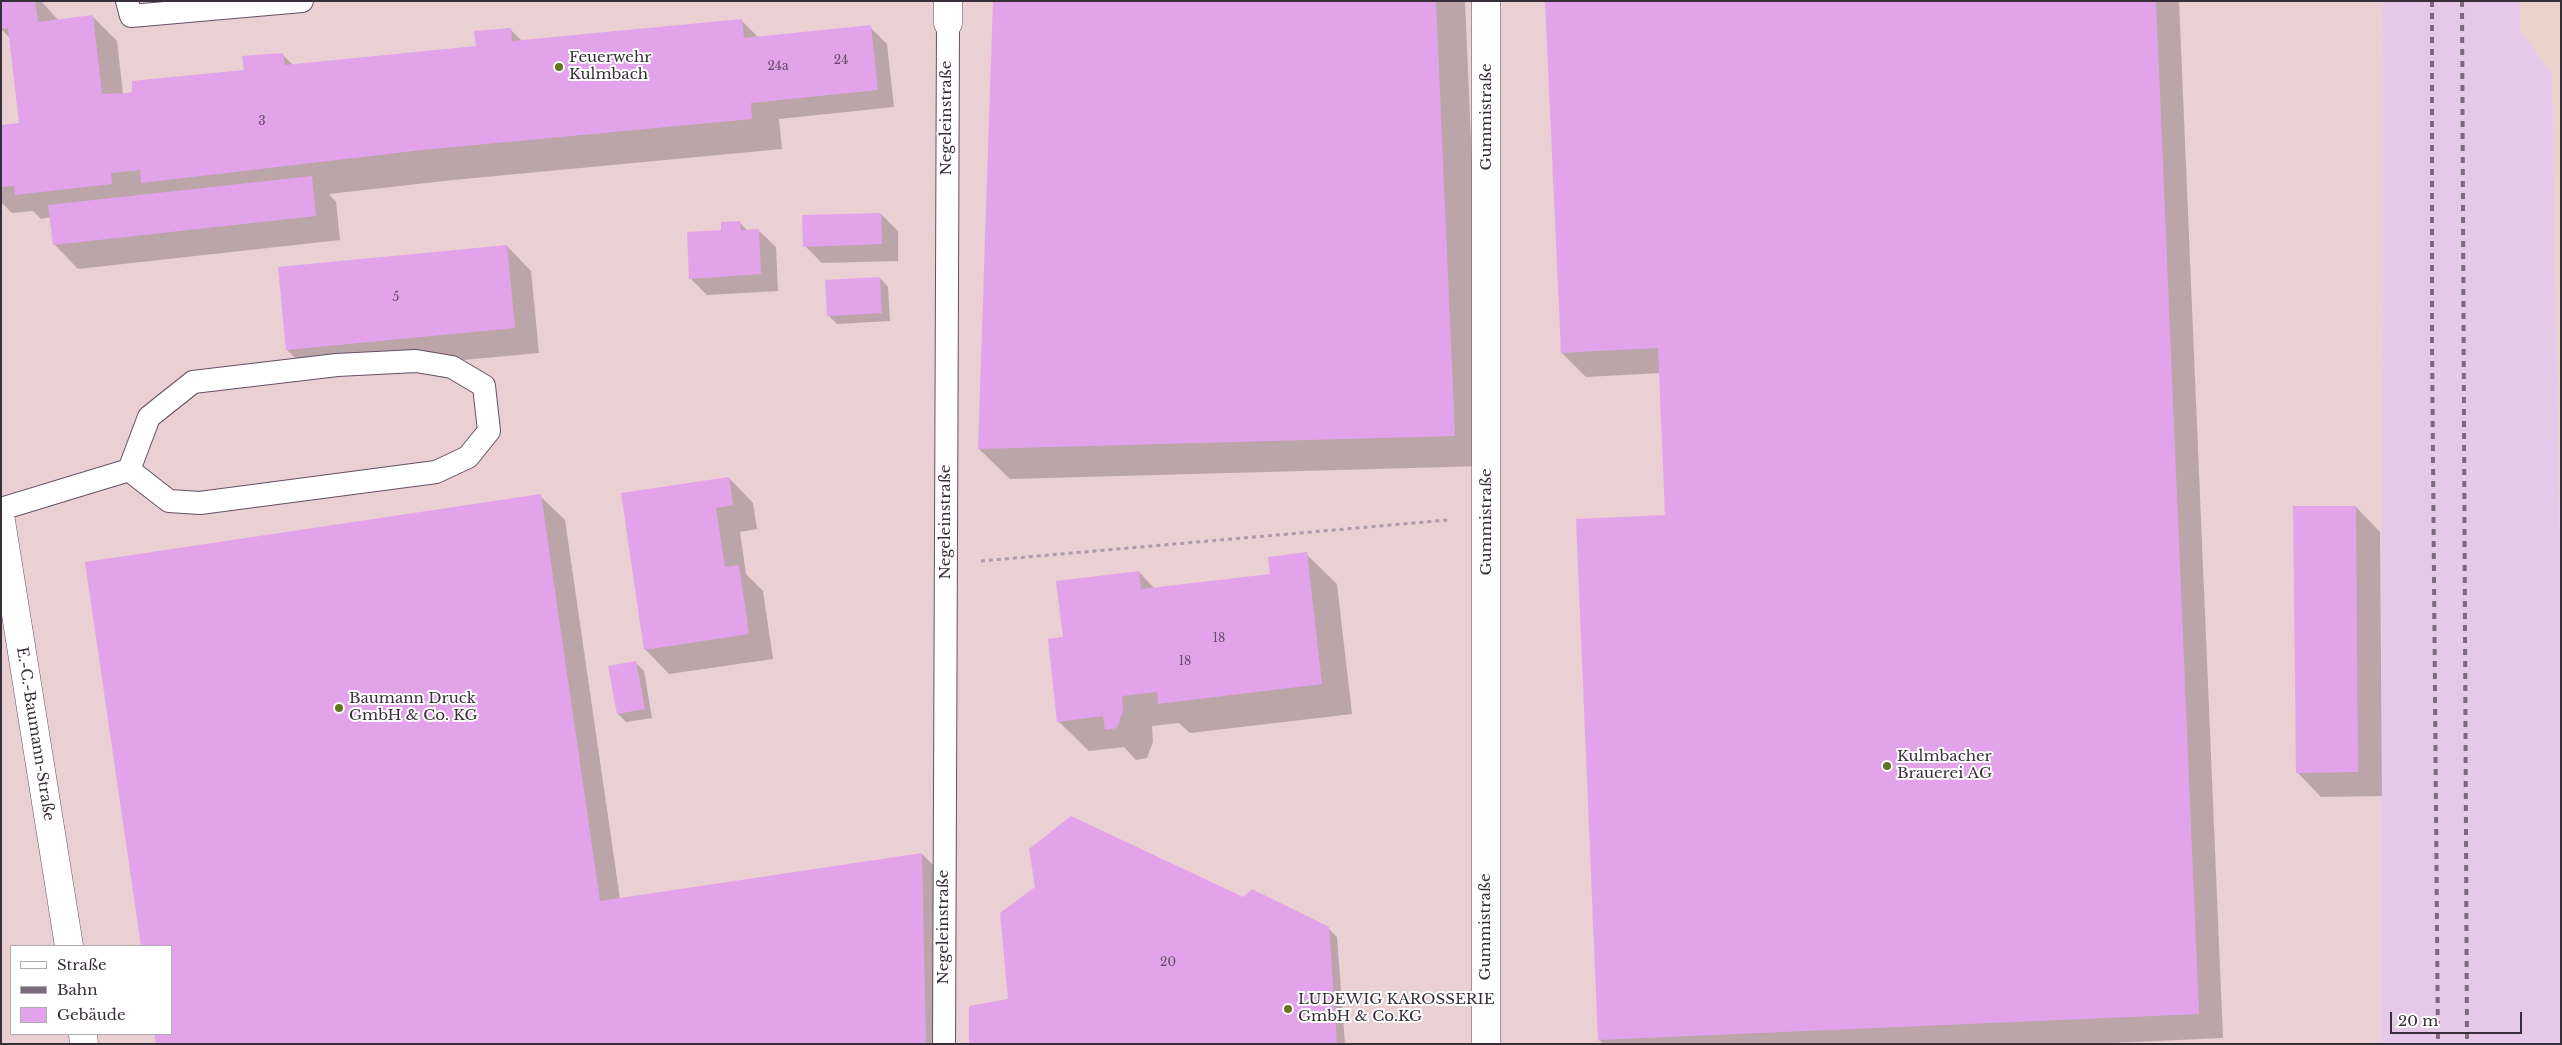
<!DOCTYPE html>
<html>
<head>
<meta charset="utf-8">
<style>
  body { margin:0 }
  #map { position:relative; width:2562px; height:1045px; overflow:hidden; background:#f1d7f3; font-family:"Libre Baskerville",serif }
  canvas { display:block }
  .frame { position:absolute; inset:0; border:2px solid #382e39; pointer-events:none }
  .legend { position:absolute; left:10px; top:945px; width:162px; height:90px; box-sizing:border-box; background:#fff; border:1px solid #afabb0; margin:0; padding:6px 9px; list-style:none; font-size:15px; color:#382e39 }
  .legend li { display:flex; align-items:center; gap:10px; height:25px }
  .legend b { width:25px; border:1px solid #afabb0 }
  .scale { position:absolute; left:2390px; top:1012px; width:132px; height:22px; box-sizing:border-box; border:2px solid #382e39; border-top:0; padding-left:6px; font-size:15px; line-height:18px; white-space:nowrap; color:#382e39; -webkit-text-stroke:4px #fff; paint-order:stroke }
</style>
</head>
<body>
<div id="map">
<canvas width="2562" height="1045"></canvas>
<div class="frame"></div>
<ul class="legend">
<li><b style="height:6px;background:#fff"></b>Straße</li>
<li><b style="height:6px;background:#7a6a7c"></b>Bahn</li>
<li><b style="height:14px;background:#e3a3ea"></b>Gebäude</li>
</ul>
<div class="scale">20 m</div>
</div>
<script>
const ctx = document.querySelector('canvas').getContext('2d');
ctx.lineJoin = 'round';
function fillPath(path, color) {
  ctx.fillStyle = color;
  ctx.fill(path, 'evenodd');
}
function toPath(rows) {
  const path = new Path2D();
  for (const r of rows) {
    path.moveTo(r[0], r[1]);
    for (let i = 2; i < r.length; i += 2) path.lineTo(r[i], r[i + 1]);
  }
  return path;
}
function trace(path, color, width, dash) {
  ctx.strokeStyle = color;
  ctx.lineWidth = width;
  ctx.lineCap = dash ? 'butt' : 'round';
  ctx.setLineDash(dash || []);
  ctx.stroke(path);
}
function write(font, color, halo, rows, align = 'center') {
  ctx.font = font + ' "Libre Baskerville",serif';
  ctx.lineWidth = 4;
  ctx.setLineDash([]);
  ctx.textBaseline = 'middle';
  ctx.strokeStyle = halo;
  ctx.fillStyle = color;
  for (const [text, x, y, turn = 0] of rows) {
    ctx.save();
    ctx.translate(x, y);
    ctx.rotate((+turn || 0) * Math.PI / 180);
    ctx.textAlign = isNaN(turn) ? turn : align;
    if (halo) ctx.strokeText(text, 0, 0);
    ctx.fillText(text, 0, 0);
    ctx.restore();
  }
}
fillPath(toPath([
  [1,1,2383,1,2381,1044,1,1044],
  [11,946,171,946,171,1034,11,1034]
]), '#eacfd3');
fillPath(toPath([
  [2520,1,2561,1,2561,610,2552,74,2520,31]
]), '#ead1ca');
fillPath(toPath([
  [2383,1,2520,1,2520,31,2552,74,2561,610,2561,1044,2381,1044]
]), '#e6c8e9');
fillPath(toPath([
  [1,1,41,1,59,21,93,17,117,41,123,94,245,71,283,55,294,66,477,47,510,29,522,41,742,21,759,38,870,27,887,44,894,107,779,119,782,149,453,180,329,194,336,202,340,240,78,269,54,244,51,217,41,219,33,211,12,213,1,202,1,126,20,124,11,39,1,29],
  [994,1,1465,1,1485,466,1010,479,979,449],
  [1547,1,2179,1,2223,1038,2089,1044,1603,1044,1599,1040,1667,516,1661,373,1586,377,1562,353],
  [881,214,898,231,898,261,822,263,805,246],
  [740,223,748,231,758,230,776,247,778,291,707,295,690,278,723,231],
  [507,246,531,271,539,353,312,374,287,350],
  [880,278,888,287,890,321,837,324,829,316],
  [729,478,753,503,757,529,740,532,746,574,763,591,773,659,669,674,645,649],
  [540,496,565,520,620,899,922,854,946,878,949,1044,157,1044,155,1034,171,1034,171,946,143,946,87,563],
  [2356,507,2380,532,2382,796,2321,797,2297,772],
  [1306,554,1337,584,1352,714,1190,733,1179,723,1152,726,1153,742,1147,758,1136,760,1124,747,1089,751,1058,721,1064,638,1139,572,1155,589,1271,575],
  [635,662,644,671,652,718,626,722,618,714],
  [1243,898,1328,928,1337,937,1345,1044,970,1044,1009,1000]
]), '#0003');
fillPath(toPath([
  [1,1,35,1,38,22,93,15,102,94,132,93,132,81,244,70,242,56,283,53,285,65,476,46,474,31,511,28,512,41,742,19,744,38,871,25,878,90,751,103,752,119,422,150,141,183,140,170,111,173,112,184,15,195,14,186,1,187,1,125,19,123,8,28,1,29],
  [993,1,1436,1,1455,436,978,449],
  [1545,1,2156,1,2199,1014,1598,1040,1576,519,1665,515,1658,348,1561,353],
  [312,176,316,216,53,245,48,205],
  [881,213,882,244,803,247,802,215],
  [740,221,741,230,759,229,761,274,689,279,687,232,721,230,721,222],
  [507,245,515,328,286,350,278,267],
  [880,277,882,313,827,316,825,280],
  [729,477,733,505,716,508,725,567,739,565,749,634,644,650,621,493],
  [541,494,600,901,922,853,926,1044,156,1044,154,1034,171,1034,171,946,141,946,85,562],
  [2293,506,2356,506,2358,772,2296,773],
  [1307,552,1322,684,1158,704,1157,692,1122,696,1123,711,1117,728,1105,730,1103,716,1057,722,1048,639,1063,637,1056,581,1139,571,1141,589,1270,574,1268,557],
  [636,661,645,709,617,714,608,666],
  [1071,816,1243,897,1252,889,1329,927,1337,1044,969,1044,969,1006,1008,999,1000,913,1035,887,1029,849]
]), '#e3a3ea');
const lane = toPath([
  [127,1,131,16,302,1],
  [416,361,452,367,484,386,489,431,468,457,436,472,200,503,169,501,129,470,149,417,193,382,337,365,416,361],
  [1,509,129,470],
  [944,1044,948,23]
]);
const street = toPath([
  [1486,1,1486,1044],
  [948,23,948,1]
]);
const secondary = toPath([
  [1,521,69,946],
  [83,1034,84,1044]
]);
trace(lane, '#665068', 24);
trace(street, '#665068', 29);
trace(secondary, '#665068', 29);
trace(toPath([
  [981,561,1448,520]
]), '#ae9ab0', 3, [4, 4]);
trace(lane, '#fff', 22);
trace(street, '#fff', 28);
trace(secondary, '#fff', 28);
trace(toPath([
  [2432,1,2432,342,2438,1044],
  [2462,1,2467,1044]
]), '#7a6a7c', 4, [6, 6]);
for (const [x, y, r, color] of [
  [559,67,5,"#66731f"],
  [339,708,5,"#66731f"],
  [1887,766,5,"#66731f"],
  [1288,1009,5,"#66731f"]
]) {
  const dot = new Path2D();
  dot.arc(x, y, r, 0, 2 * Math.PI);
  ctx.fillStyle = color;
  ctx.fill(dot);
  trace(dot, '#fff', 2);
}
write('12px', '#634b65', null, [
  ["24",841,61],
  ["24a",778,67],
  ["3",262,122],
  ["5",396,298],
  ["18",1219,639],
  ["18",1185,662],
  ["20",1168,963]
]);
write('15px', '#382e39', '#fff', [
  ["Feuerwehr",569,58],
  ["Kulmbach",569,75],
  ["Baumann Druck",349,699],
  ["GmbH & Co. KG",349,716],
  ["Kulmbacher",1897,757],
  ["Brauerei AG",1897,774],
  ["LUDEWIG KAROSSERIE",1298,1000],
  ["GmbH & Co.KG",1298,1017]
], 'left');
write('15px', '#382e39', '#fff', [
  ["Gummistraße",1487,117,-90],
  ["Negeleinstraße",947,118,-90],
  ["Negeleinstraße",946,522,-90],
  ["Gummistraße",1487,522,-90],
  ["E.-C.-Baumann-Straße",35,734,81],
  ["Negeleinstraße",944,927,-90],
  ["Gummistraße",1486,927,-90]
]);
</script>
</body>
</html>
